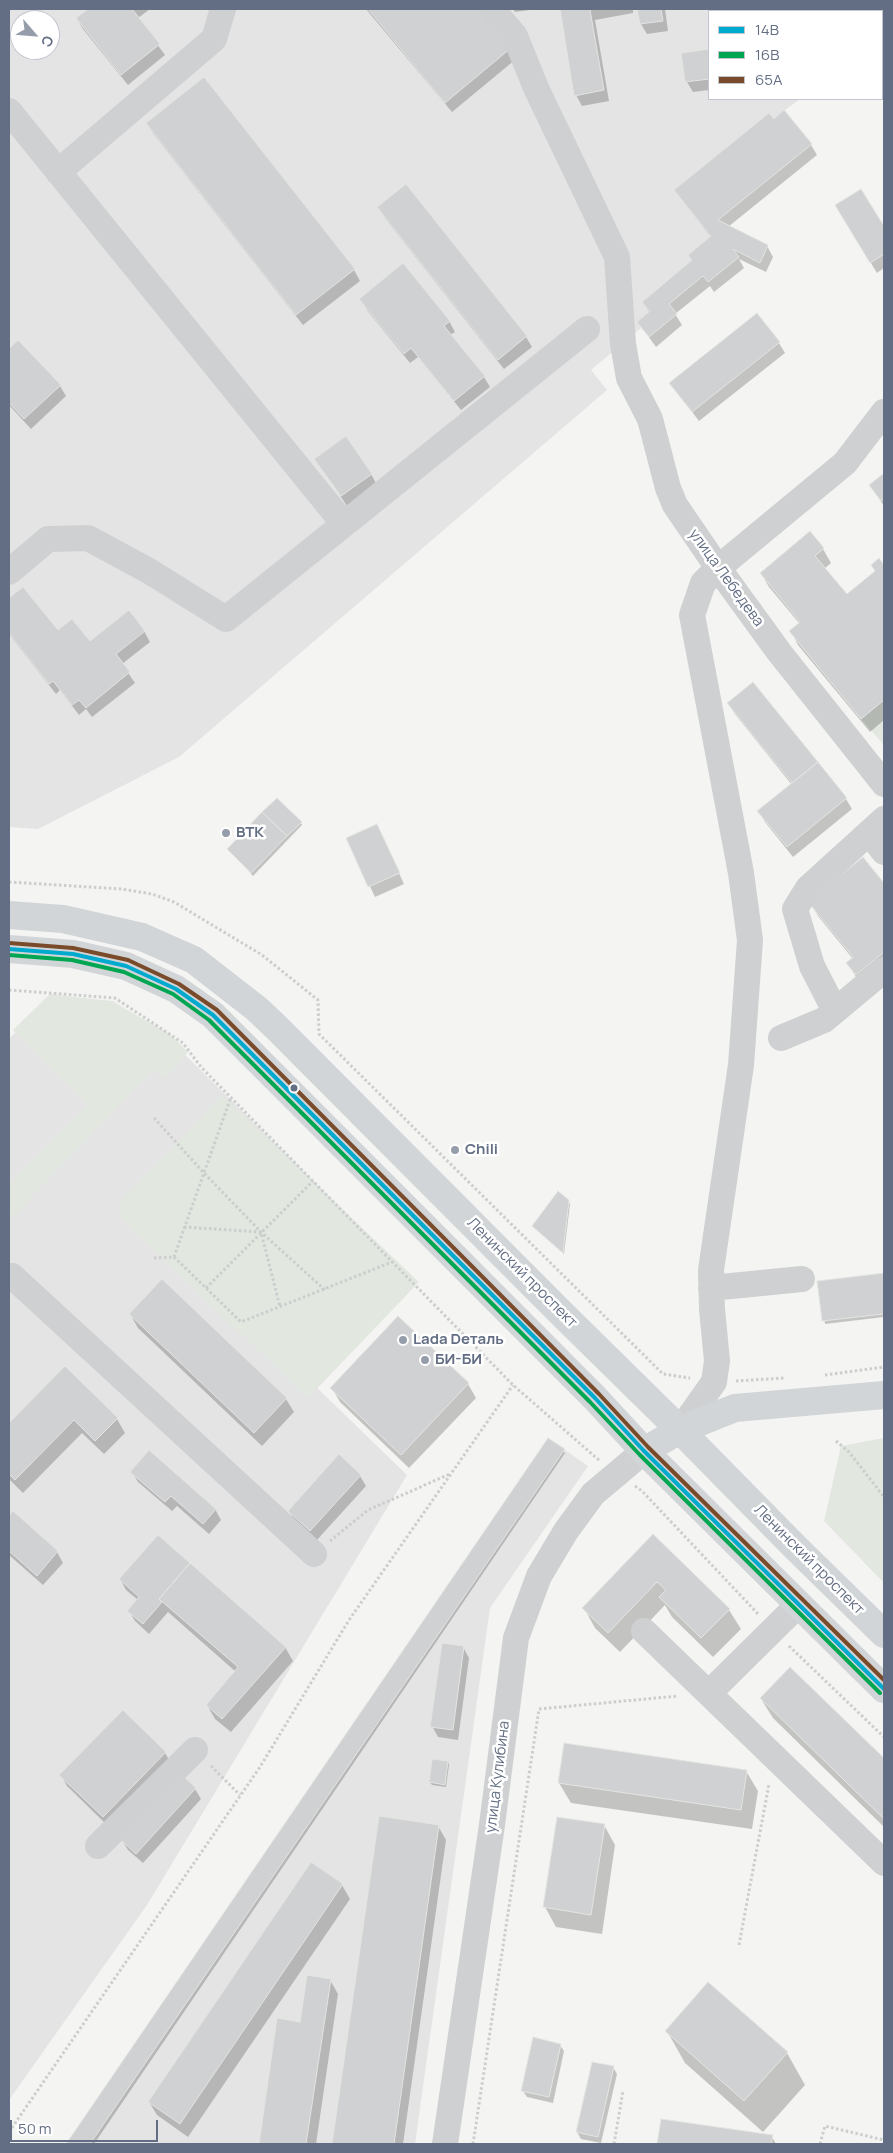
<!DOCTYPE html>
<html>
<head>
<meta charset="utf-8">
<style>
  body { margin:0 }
  #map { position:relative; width:893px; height:2153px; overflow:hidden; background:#f4f4f2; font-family:Manrope,sans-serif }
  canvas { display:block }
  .frame { position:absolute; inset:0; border:10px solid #636e84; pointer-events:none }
  .legend { position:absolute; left:708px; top:10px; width:175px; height:90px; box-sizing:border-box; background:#fff; border:1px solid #c1c5ce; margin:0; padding:6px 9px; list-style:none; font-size:15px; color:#636e84 }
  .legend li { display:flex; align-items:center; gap:10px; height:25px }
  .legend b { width:25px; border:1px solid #c1c5ce }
  .north { position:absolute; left:10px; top:10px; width:50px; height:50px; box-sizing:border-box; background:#fff; border:1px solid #c1c5ce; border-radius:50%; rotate:117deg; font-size:14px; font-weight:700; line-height:20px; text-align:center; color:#636e84 }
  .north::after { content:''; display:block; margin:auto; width:18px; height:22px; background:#969daa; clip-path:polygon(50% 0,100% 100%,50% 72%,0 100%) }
  .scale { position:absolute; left:10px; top:2120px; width:148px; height:22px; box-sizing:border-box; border:2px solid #636e84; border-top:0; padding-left:6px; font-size:15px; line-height:18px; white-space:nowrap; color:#636e84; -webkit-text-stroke:4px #fff; paint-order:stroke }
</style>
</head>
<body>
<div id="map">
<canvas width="893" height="2153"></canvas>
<div class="frame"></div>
<ul class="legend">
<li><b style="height:6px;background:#00a9ce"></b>14В</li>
<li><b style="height:6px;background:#00a651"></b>16В</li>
<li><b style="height:6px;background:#7a4b2a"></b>65А</li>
</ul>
<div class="north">С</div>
<div class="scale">50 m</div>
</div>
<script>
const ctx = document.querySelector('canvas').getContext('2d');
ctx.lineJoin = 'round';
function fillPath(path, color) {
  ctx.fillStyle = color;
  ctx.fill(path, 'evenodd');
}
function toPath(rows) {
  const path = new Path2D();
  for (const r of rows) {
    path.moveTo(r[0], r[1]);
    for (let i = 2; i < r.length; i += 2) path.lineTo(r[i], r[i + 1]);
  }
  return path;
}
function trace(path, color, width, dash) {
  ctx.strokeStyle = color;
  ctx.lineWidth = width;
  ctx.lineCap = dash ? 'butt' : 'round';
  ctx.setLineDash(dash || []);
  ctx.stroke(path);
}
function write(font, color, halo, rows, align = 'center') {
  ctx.font = font + ' Manrope,sans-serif';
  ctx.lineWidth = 5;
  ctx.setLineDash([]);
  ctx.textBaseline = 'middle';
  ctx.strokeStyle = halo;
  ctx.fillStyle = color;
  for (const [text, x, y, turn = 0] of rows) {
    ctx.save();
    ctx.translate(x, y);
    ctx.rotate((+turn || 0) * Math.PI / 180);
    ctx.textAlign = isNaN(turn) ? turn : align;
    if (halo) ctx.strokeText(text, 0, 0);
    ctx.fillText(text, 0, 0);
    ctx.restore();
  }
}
fillPath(toPath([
  [9,9,884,9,884,37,882,39,882,11,709,11,709,99,800,99,785,110,812,144,718,220,768,245,760,263,734,250,739,257,708,282,703,277,669,304,677,314,649,337,641,328,591,370,607,390,179,757,38,829,9,827],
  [20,20,50,20,50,50,20,50],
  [51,995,113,1001,169,1039,409,1275,309,1380,407,1475,147,1905,9,2100,9,1039],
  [548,1438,588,1466,490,1608,415,2144,66,2144]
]), '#e4e4e5');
fillPath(toPath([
  [884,700,884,745,861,719],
  [50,994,113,1002,170,1034,188,1052,167,1078,152,1071,9,1221,9,1182,11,1183,87,1105,13,1030],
  [222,1095,419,1282,308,1398,119,1217,120,1203],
  [884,1438,884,1583,824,1521,841,1446]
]), '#e2e7e0');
fillPath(toPath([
  [90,9,150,9,138,18,165,55,128,85,83,29,77,19],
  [366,9,477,9,510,48,516,59,452,112],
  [513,9,537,9,515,12],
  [561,9,633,9,633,13,595,20,609,101,582,106,576,95],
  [639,9,665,9,668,31,647,34,641,24],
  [711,9,740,9,740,11,711,11],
  [709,50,709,90,693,92,687,82,683,54],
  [204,78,354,270,360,281,303,325,153,133,147,123],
  [774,120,811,145,817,155,728,227,767,246,773,257,766,272,739,259,744,268,714,292,710,286,675,314,682,325,656,347,638,322,650,313,643,302,693,261,711,237,675,191],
  [406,186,526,337,532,347,504,369,385,218,379,207],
  [861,190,884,229,884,268,877,273,842,216],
  [361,299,449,321,455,332,450,335,484,377,490,387,461,410,418,357,410,363,367,310],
  [18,341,60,386,66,396,31,429,9,405,9,350],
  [779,343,785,353,699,421,671,384],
  [316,459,371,474,377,485,347,506],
  [884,475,884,506,870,485],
  [810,533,823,549,831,563,824,569,846,596,876,572,879,560,884,567,884,720,870,732,798,645,791,631,800,624,769,587,761,573],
  [23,588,57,632,90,643,144,631,150,642,122,664,135,683,92,717,86,709,79,715,60,690,56,694,9,634,9,600],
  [729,704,846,799,852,809,793,857,765,822,759,811,792,785,735,714],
  [301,823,302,825,253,876,231,852],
  [377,825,404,884,375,897,348,839],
  [863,859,884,885,884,972,856,977,848,963,853,959,818,916,810,902],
  [568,1201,570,1204,564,1254,534,1227],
  [884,1274,884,1317,825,1324,819,1282],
  [130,1314,286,1399,294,1412,262,1446,138,1328],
  [65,1368,117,1419,125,1433,104,1454,82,1433,23,1493,9,1479,9,1425],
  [468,1384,476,1398,409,1468,340,1402,332,1388],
  [548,1440,565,1453,94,2144,68,2144],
  [339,1456,360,1476,366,1486,316,1541,295,1521,289,1511],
  [132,1472,215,1509,221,1520,209,1534,177,1506,172,1511,138,1482],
  [13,1513,57,1552,63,1563,43,1585,9,1555,9,1517],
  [653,1536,729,1610,741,1629,713,1657,672,1617,665,1605,620,1652,595,1628,584,1608],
  [120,1579,285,1647,293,1661,231,1732,215,1719,207,1705,236,1672,168,1612,149,1634,135,1621,129,1611,138,1600,126,1590],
  [463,1647,469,1658,458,1740,438,1737,432,1726],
  [790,1669,884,1760,884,1827,773,1718,761,1699],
  [165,1753,171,1763,109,1827,67,1786,61,1775],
  [448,1762,449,1765,446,1787,432,1785,430,1782],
  [746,1771,758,1791,752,1829,571,1803,559,1783],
  [195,1789,201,1799,143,1863,128,1850,122,1840],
  [380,1818,438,1826,446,1840,403,2144,333,2144],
  [604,1825,615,1845,602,1934,556,1927,545,1907],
  [342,1885,350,1899,188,2137,157,2115,149,2102],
  [330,1980,338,1994,316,2144,260,2144,278,2020,301,2023],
  [667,2031,787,2053,805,2085,763,2132,685,2063],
  [560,2045,564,2051,553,2103,527,2097,523,2091],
  [613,2067,617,2074,601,2143,581,2139,577,2132],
  [662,2120,772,2137,776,2144,658,2144]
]), '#0003');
const building = toPath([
  [88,9,132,9,160,44,121,75,76,18,88,9],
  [368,9,479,9,511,48,445,103,368,9],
  [560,9,594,9,590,10,604,90,574,96,560,9],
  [637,9,661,9,663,21,640,24,637,9],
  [710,9,736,9,736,11,710,11,710,9],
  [709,49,709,79,685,82,681,53,709,49],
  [204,77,355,269,296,315,146,123,204,77],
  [784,110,812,144,718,220,768,245,760,263,733,249,739,257,708,282,703,276,669,304,677,314,649,337,637,322,650,311,642,302,692,260,688,255,711,236,674,190,769,113,774,119,784,110],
  [406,184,527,336,498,360,377,207,406,184],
  [861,189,884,226,884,254,870,263,835,205,861,189],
  [403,263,450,321,444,326,485,376,454,401,411,348,404,354,359,299,403,263],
  [757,313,780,342,692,412,669,383,757,313],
  [18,340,61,385,24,419,9,403,9,349,18,340],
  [346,436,372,474,341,496,314,459,346,436],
  [884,473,884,498,881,501,869,485,884,473],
  [810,531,824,548,815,556,847,594,875,571,871,565,879,558,884,565,884,700,861,719,789,631,800,622,760,573,810,531],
  [23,587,58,630,72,619,90,641,129,610,145,631,116,654,130,672,86,708,79,700,72,705,53,681,49,684,9,633,9,598,23,587],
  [753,682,818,762,792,783,727,703,753,682],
  [818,762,847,798,787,847,757,811,818,762],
  [277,798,302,822,287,836,262,812,277,798],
  [262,812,287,836,251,873,227,849,262,812],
  [377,824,400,873,368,887,346,838,377,824],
  [863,857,884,883,884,952,856,975,846,963,853,957,808,902,863,857],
  [558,1191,569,1200,563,1253,532,1226,558,1191],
  [884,1273,884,1314,822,1321,817,1281,884,1273],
  [162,1279,287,1398,254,1433,129,1314,162,1279],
  [398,1316,469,1383,401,1455,330,1388,398,1316],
  [65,1366,118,1418,95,1441,74,1420,15,1480,9,1474,9,1423,65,1366],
  [548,1438,565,1449,90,2144,66,2144,548,1438],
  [149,1450,216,1509,203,1524,171,1496,165,1502,130,1472,149,1450],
  [339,1454,361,1475,310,1531,288,1511,339,1454],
  [13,1511,58,1551,37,1576,9,1551,9,1516,13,1511],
  [653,1534,730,1609,701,1638,659,1597,666,1590,657,1582,608,1633,582,1608,653,1534],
  [158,1535,190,1563,159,1599,162,1602,143,1624,127,1611,139,1597,119,1579,158,1535],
  [190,1563,286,1647,222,1719,206,1705,238,1667,159,1599,190,1563],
  [442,1643,464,1646,453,1730,430,1727,442,1643],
  [790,1667,884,1758,884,1819,760,1698,790,1667],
  [123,1710,166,1752,103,1817,59,1775,123,1710],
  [564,1743,747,1770,741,1810,558,1783,564,1743],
  [432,1759,448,1761,445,1785,429,1782,432,1759],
  [181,1774,196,1788,136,1854,121,1840,181,1774],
  [379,1816,439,1825,394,2144,332,2144,379,1816],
  [557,1817,605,1824,591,1915,543,1907,557,1817],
  [311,1862,343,1884,180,2124,148,2102,311,1862],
  [307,1975,331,1979,306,2144,259,2144,277,2018,300,2022,307,1975],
  [708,1982,788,2052,744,2101,665,2031,708,1982],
  [533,2037,561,2044,549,2097,521,2091,533,2037],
  [592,2062,614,2066,598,2137,576,2132,592,2062],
  [661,2119,773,2135,771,2144,657,2144,661,2119]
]);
fillPath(building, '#d0d1d2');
trace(building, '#e4e4e2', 1);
trace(toPath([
  [9,882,122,889,152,894,174,902,262,955,318,1000,319,1034,663,1374,690,1378],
  [9,990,115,998,183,1043,201,1067,513,1385,600,1461],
  [154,1118,204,1173,261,1232,325,1290],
  [184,1227,261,1232,280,1307],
  [174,1257,231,1097],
  [154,1258,174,1257,241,1322,392,1262],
  [206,1288,313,1181],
  [825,1375,884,1367],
  [736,1381,784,1378],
  [836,1441,849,1452,884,1497],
  [635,1486,642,1491,759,1615],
  [330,1541,368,1510,450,1474],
  [789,1646,884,1737],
  [211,1766,240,1795],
  [739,1945,769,1784],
  [9,2132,260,1767,349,1620,513,1385],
  [473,2144,539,1709,678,1696],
  [614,2144,623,2091],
  [820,2144,825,2126,884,2140]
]), '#cccdcd', 3, [2.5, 2.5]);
trace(toPath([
  [492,9,515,36,536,88,617,257,623,344,629,378,650,419,668,488,675,505,718,568,779,652,884,784],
  [9,111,344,524],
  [58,172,214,39,223,9],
  [9,572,48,539,88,538,149,571,226,619,587,329],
  [869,833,884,852],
  [835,1011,812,966,795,909,808,888,884,819],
  [781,1038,824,1020,884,970],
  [12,1276,314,1554],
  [711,1288,802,1279],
  [680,1430,714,1382,717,1361,712,1309,711,1270,741,1065,750,940,741,873,692,615,703,583,718,568,845,463,884,412],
  [644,1631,884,1863],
  [709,1693,798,1605],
  [98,1846,195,1750],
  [445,2144,492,1825,516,1638,539,1576,566,1531,593,1494,644,1451]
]), '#cfd0d1', 26);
trace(toPath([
  [680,1430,795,1547,884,1634]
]), '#d2d5d8', 28);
trace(toPath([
  [9,915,63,919,142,937,194,960,257,1009,277,1028,558,1310,680,1430],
  [9,949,73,954,126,966,176,989,213,1015,595,1398,644,1451,884,1689],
  [644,1451,680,1430,735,1408,884,1395]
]), '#d2d5d8', 28);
trace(toPath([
  [9,949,73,954,126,966,176,989,213,1015,595,1398,644,1451,884,1689]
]), '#00a9ce', 4);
trace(toPath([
  [9,955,72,960,124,972,173,994,209,1020,590,1402,640,1455,880,1693]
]), '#00a651', 4);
trace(toPath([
  [9,943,73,948,128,960,179,984,217,1010,599,1394,648,1447,884,1680]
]), '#7a4b2a', 4);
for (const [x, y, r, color] of [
  [226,833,5,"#969daa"],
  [294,1088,4.5,"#636e84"],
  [455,1150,5,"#969daa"],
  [403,1340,5,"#969daa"],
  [425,1360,5,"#969daa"]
]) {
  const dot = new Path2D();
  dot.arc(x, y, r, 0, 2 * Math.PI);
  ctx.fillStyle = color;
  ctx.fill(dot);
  trace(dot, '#fff', 2);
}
write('15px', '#636e84', '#fff', [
  ["улица Лебедева",726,578,54],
  ["Ленинский проспект",522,1273,45],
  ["Ленинский проспект",809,1560,45],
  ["улица Кулибина",498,1777,-83]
]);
write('bold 15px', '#636e84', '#fff', [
  ["ВТК",236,833],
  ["Chili",465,1150],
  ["Lada Dеталь",413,1340],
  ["БИ-БИ",435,1360]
], 'left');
</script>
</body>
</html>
